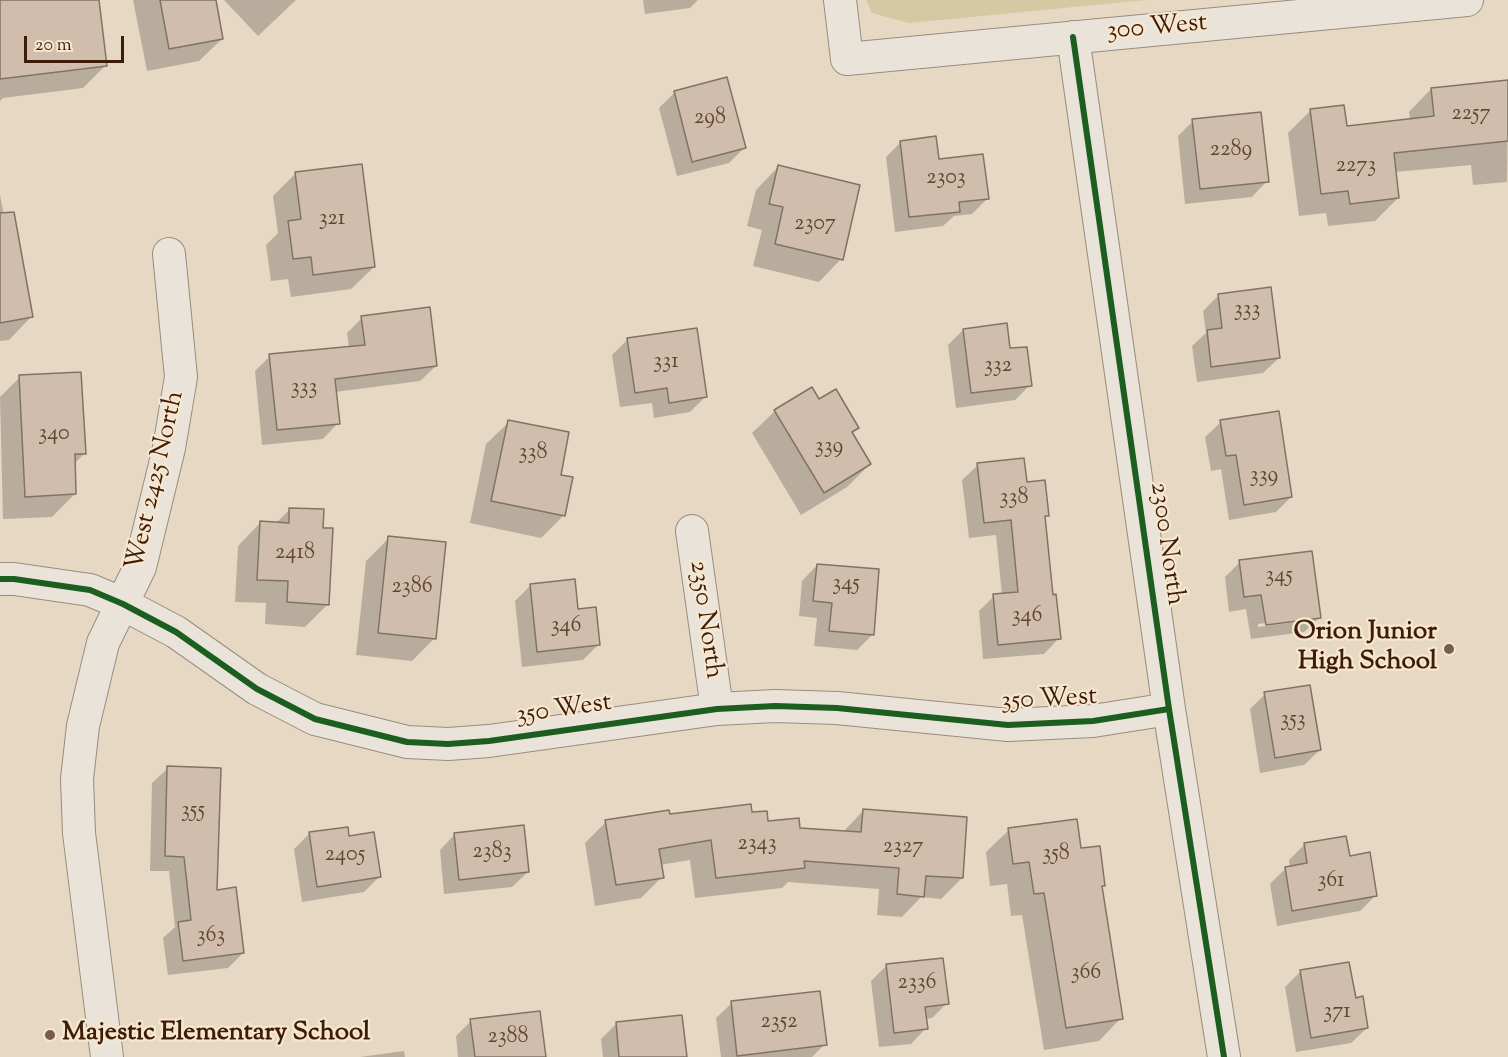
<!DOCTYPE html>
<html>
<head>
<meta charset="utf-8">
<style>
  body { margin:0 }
  #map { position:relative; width:1508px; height:1057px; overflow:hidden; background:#e7d8c4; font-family:"Sorts Mill Goudy",serif }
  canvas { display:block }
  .scale { position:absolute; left:24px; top:36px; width:100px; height:27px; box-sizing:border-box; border:3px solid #3d1d07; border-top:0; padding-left:8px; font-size:18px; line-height:21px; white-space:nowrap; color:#3d1d07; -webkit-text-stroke:4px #f8e7d0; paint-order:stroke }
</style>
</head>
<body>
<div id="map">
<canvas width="1508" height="1057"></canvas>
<div class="scale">20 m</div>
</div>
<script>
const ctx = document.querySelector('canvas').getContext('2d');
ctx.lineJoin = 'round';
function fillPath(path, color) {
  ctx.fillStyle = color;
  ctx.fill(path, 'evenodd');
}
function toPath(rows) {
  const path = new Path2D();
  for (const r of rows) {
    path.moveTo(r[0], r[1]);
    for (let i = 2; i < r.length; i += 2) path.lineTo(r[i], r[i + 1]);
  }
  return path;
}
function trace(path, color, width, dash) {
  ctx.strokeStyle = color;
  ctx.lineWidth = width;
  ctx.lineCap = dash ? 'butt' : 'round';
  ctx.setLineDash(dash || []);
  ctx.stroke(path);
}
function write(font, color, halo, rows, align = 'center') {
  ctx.font = font + ' "Sorts Mill Goudy",serif';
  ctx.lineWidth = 4.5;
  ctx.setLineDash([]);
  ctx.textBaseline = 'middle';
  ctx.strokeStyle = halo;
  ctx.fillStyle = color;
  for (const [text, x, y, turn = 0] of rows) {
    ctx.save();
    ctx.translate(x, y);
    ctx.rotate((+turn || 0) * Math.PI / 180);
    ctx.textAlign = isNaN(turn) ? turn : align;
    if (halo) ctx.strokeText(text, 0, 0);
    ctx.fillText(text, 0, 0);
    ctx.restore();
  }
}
fillPath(toPath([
  [866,0,1147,0,909,23,872,13]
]), '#d4c9a3');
fillPath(toPath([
  [0,0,98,0,106,65,83,88,3,98,0,101],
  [133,0,215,0,222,39,199,61,147,71],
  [224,0,296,0,258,36],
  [643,0,698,0,690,8,645,14],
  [1508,81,1507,182,1473,185,1471,165,1395,172,1398,198,1375,221,1328,226,1326,213,1299,216,1288,133,1311,110,1345,128,1410,120,1409,112,1431,89],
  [675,92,745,147,729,163,677,176,659,108],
  [1193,121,1267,181,1252,197,1185,204,1178,136],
  [901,142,938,161,987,199,972,214,954,216,943,226,895,232,886,157],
  [778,167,841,259,819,282,753,266,762,230,747,226,756,190],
  [295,174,374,267,351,289,291,297,288,279,271,281,266,245,278,233,273,196],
  [0,195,12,258,31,317,9,340,0,341],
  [1219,295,1279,358,1263,373,1197,382,1192,346,1206,333,1203,311],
  [362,318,436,366,420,381,335,392,338,423,323,439,262,445,255,371,270,356,349,348,347,333],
  [963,330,1009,350,1030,385,1015,400,956,408,948,345],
  [628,339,705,397,690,412,654,418,652,403,620,407,612,355],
  [20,377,85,453,74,464,75,494,52,517,3,519,0,397],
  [818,401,857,427,851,433,870,464,847,487,801,515,752,433,775,411],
  [509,422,564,515,541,538,470,523,486,444],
  [1221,422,1291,497,1276,512,1229,520,1221,469,1211,471,1205,437],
  [978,465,1047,515,1044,518,1051,597,1059,638,1044,654,983,659,979,611,994,596,1002,595,996,535,969,538,962,480],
  [290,509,321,530,328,604,305,627,265,624,266,603,235,602,238,546,260,523,275,524],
  [389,538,435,638,412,661,356,655,366,561],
  [1240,562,1320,617,1304,632,1251,639,1246,609,1229,612,1225,577],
  [1305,618,1305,621,1258,627,1258,624],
  [817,565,872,635,857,650,814,646,817,618,799,616,802,581],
  [530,586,577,611,599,644,583,660,522,667,515,601],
  [1265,694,1320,750,1304,765,1260,773,1250,709],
  [168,768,216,892,243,953,228,968,168,975,163,938,175,927,169,871,150,871,152,783],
  [863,811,962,878,941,899,921,897,902,917,877,915,879,889,788,882,782,888,695,898,690,860,660,865,662,877,641,898,595,906,585,843,606,822,669,815,751,814,767,823,799,830,842,833],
  [1009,830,1080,850,1103,885,1101,887,1121,1018,1099,1041,1044,1050,1022,915,1011,916,1007,884,990,886,986,852],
  [309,834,348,837,379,877,364,892,302,902,294,849],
  [455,834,528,872,512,887,444,894,440,850],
  [1304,845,1348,858,1375,896,1360,911,1277,926,1270,884,1286,868,1290,868,1289,860],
  [886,966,947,1003,932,1018,925,1019,926,1028,911,1044,879,1047,871,981],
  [1301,971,1354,999,1367,1028,1351,1043,1296,1052,1285,987],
  [732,1003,825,1044,812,1057,721,1057,716,1018],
  [471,1021,545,1057,458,1057,456,1036],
  [616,1024,686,1057,603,1057,601,1039],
  [404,1051,405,1057,360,1057]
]), '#0003');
const building = toPath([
  [0,0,99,0,107,66,0,79,0,0],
  [160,0,216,0,223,39,169,49,160,0],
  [727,77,746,148,692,162,674,91,727,77],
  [1508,80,1508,141,1394,153,1399,198,1350,204,1348,191,1321,194,1310,109,1344,105,1347,126,1434,116,1431,88,1508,80],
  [1261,112,1269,182,1200,189,1192,119,1261,112],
  [936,136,939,159,983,154,989,199,959,202,960,212,909,217,900,141,936,136],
  [362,164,375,267,313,275,311,257,293,259,288,221,301,219,295,172,362,164],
  [778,165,860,185,843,260,775,244,783,207,769,204,778,165],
  [14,212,33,317,0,323,0,213,14,212],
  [1271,287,1280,358,1211,367,1207,330,1222,328,1218,294,1271,287],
  [430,307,437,366,335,379,340,424,277,430,269,354,365,345,361,316,430,307],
  [1007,323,1010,348,1027,347,1032,386,971,393,963,329,1007,323],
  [697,328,707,397,669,403,667,388,635,393,627,338,697,328],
  [81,372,86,454,75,454,76,494,25,497,19,375,81,372],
  [812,387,819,399,836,389,859,428,852,432,871,464,824,493,774,410,812,387],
  [1279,411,1292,497,1244,505,1236,455,1226,456,1220,420,1279,411],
  [508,420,569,432,561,475,573,477,565,516,491,501,508,420],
  [1024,458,1027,482,1045,480,1049,516,1045,516,1053,595,1056,594,1061,639,998,645,993,594,1018,592,1011,520,984,523,977,463,1024,458],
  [289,508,324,509,323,528,333,528,329,605,287,602,288,581,257,580,260,521,289,523,289,508],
  [388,536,446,542,436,639,378,633,388,536],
  [1312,551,1321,618,1266,625,1261,595,1244,597,1239,560,1312,551],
  [817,564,879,569,874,635,829,631,832,603,813,601,817,564],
  [575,579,578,609,596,607,600,645,537,652,530,584,575,579],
  [1310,685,1321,750,1275,758,1264,692,1310,685],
  [167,766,221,768,217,890,236,887,244,953,183,961,178,922,191,920,184,857,165,856,167,766],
  [751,804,752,812,767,811,768,821,799,818,800,828,861,832,863,809,967,817,963,878,926,876,924,897,897,894,899,868,804,861,805,868,716,878,711,840,659,849,664,878,616,885,605,820,669,810,670,814,751,804],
  [1077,819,1081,848,1100,846,1105,886,1102,886,1123,1019,1066,1028,1044,893,1034,894,1029,862,1013,864,1008,828,1077,819],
  [524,825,529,872,459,880,454,833,524,825],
  [348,827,349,836,374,832,381,877,317,887,309,832,348,827],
  [1346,836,1350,856,1370,852,1377,896,1292,911,1285,867,1307,863,1304,843,1346,836],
  [943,958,949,1004,925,1007,928,1029,894,1033,886,964,943,958],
  [1349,962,1356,998,1363,996,1368,1028,1311,1038,1300,970,1349,962],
  [820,991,827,1045,737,1056,731,1001,820,991],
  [540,1011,546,1057,475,1057,470,1019,540,1011],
  [682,1015,687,1057,619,1057,616,1022,682,1015]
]);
fillPath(building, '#d0bdac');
trace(building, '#807366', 1.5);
const street = toPath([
  [840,0,847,59,1467,0],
  [1073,37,1169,709,1224,1057],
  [692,531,717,709],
  [0,579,14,579,90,590,123,604,176,632,257,689,315,719,407,742,448,744,489,741,717,709,775,706,837,708,1008,725,1093,721,1169,709],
  [107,1057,79,833,77,779,83,726,103,643,140,567,169,448,181,377,169,254]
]);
trace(street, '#998c7e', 34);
trace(street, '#eae3d9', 32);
trace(toPath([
  [1073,37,1169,709,1224,1057],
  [0,579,14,579,90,590,123,604,176,632,257,689,315,719,407,742,448,744,489,741,717,709,775,706,837,708,1008,725,1093,721,1169,709]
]), '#1b5e20', 6);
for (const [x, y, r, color] of [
  [1449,649,6,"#785e49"],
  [50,1035,6,"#785e49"]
]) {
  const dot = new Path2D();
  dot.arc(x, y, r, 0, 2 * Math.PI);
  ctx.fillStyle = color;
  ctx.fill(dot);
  trace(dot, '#f8e7d0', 2);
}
write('22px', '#624530', null, [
  ["2257",1471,115],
  ["298",710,119],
  ["2289",1231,151],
  ["2273",1356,167],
  ["2303",946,179],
  ["321",332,220],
  ["2307",815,225],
  ["333",1247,311],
  ["331",666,363],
  ["332",998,367],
  ["333",304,389],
  ["340",54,435],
  ["339",829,448],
  ["338",533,454],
  ["339",1264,477],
  ["338",1014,499],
  ["2418",295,554],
  ["345",1279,577],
  ["345",846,585],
  ["2386",412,588],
  ["346",1027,617],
  ["346",566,627],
  ["353",1293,721],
  ["355",193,812],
  ["2343",757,845],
  ["2327",903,848],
  ["2383",492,853],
  ["358",1056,855],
  ["2405",345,856],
  ["361",1331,882],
  ["363",211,937],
  ["366",1086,974],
  ["2336",917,984],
  ["371",1337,1013],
  ["2352",779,1023],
  ["2388",508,1038]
]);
write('26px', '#3d1d07', '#f8e7d0', [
  ["300 West",1157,29,-5],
  ["West 2425 North",157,481,-77],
  ["2300 North",1165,544,82],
  ["2350 North",704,620,82],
  ["350 West",1049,701,-3],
  ["350 West",564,711,-8]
]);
write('bold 26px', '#3d1d07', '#f8e7d0', [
  ["Orion Junior",1437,634],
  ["High School",1437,664],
  ["Majestic Elementary School",62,1035,"left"]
], 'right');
</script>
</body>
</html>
